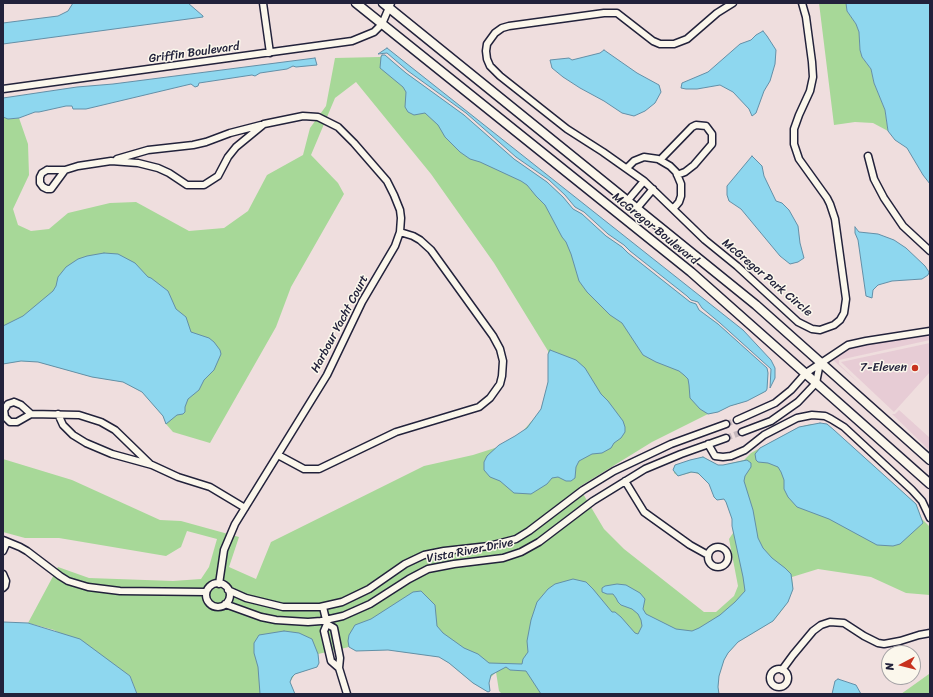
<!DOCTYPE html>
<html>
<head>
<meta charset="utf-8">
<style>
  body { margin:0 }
  #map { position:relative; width:933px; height:697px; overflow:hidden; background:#efdede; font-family:Sriracha,sans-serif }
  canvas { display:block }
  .frame { position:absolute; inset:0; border:4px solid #22223b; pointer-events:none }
  .north { position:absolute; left:881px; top:645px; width:40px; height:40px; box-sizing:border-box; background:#fbf7ec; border:1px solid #a4a2a5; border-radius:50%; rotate:263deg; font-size:11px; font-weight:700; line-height:16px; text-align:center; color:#22223b }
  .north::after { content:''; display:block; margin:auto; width:14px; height:18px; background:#c8321e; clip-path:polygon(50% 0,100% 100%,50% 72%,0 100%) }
</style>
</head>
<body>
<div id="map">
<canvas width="933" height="697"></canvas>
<div class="frame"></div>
<div class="north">N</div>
</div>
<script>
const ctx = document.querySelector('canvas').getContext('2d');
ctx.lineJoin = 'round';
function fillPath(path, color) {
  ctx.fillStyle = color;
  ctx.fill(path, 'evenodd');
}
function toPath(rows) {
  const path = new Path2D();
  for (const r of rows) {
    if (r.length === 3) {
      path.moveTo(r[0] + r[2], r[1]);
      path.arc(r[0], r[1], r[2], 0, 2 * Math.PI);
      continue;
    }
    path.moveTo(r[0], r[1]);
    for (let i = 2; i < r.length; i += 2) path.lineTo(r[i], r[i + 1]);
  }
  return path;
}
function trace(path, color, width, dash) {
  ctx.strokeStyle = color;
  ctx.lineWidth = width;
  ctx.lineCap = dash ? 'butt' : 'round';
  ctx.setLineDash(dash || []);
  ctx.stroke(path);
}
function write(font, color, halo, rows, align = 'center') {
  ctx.font = font + ' Sriracha,sans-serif';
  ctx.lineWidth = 3;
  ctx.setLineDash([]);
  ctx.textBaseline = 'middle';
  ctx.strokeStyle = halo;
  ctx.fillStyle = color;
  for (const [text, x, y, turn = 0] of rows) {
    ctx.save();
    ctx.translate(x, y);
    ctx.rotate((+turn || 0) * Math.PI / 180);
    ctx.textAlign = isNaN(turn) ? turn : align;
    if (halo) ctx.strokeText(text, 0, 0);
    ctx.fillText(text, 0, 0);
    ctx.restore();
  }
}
fillPath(toPath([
  [930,334,930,340,839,360,839,364,862,386,832,359,850,348,867,344],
  [930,343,930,372,894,412,841,362],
  [899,410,930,438,930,451,892,414,895,414]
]), '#e7ccd5');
fillPath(toPath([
  [819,3,846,3,847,11,856,24,859,32,860,50,862,57,871,69,874,83,885,110,888,131,873,123,855,122,834,125],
  [382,55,385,55,393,62,406,73,464,115,514,159,547,182,563,197,573,209,582,214,606,236,622,247,628,253,685,298,690,302,696,304,699,310,718,324,768,370,767,389,763,393,741,403,730,406,718,412,708,414,652,442,579,487,604,529,624,549,704,612,716,612,734,596,738,586,729,539,733,533,732,519,726,502,724,499,717,500,714,497,709,484,702,476,694,472,678,476,674,473,674,467,675,465,690,460,703,457,718,465,723,465,744,460,751,453,760,448,799,427,811,424,827,424,916,504,922,519,930,527,930,595,906,593,871,577,818,569,792,577,793,589,788,602,779,614,773,621,738,642,728,653,724,660,719,676,718,687,719,694,502,694,499,691,496,672,490,678,489,683,490,690,488,692,473,683,449,663,439,657,388,650,356,651,349,647,318,654,319,663,317,667,295,674,290,682,295,694,137,694,130,676,54,630,28,623,58,567,89,578,173,581,201,579,209,567,217,539,187,531,181,547,166,556,59,538,25,538,3,532,3,459,72,480,160,520,181,521,239,537,229,567,256,579,271,542,424,466,473,455,498,447,522,432,537,415,541,409,546,391,548,382,548,351,494,263,431,174,356,82,335,98,311,155,338,183,344,194,291,287,276,327,210,443,173,432,166,424,163,416,142,392,123,382,92,377,38,362,21,361,3,364,3,117,8,119,19,118,28,144,29,175,13,209,18,225,31,231,49,229,68,213,110,203,136,202,189,231,224,228,248,211,267,175,303,155,310,128,326,106,335,58,380,57],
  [929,674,930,674,930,694,901,694]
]), '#a7d898');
const water = toPath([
  [73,3,188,3,203,16,203,17,3,44,3,23,58,16,68,11,73,3],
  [846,3,930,3,930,184,923,175,907,148,895,140,888,131,885,110,874,83,871,69,862,57,860,50,859,32,856,24,847,11,846,3],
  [763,31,767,36,776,50,775,64,770,81,764,91,756,113,752,116,749,109,733,92,720,85,697,89,686,89,681,88,682,83,708,72,740,44,751,40,756,35,763,31],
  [387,48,743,330,771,360,775,368,775,378,770,388,771,369,720,323,702,308,698,302,691,300,687,296,630,251,624,245,608,234,584,212,575,207,565,195,549,180,516,157,466,113,408,71,387,53,378,54,387,48],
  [604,50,637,73,659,85,661,92,655,103,645,111,634,116,622,113,604,101,580,88,563,77,552,68,550,60,569,58,572,60,600,53,604,50],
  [382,55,385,55,393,62,406,73,464,115,514,159,547,182,563,197,573,209,582,214,606,236,622,247,628,253,685,298,690,302,696,304,699,310,718,324,767,368,768,373,767,389,766,391,747,401,730,406,718,412,708,414,700,409,690,398,689,385,688,379,684,375,679,371,656,362,643,355,622,323,610,315,587,292,579,281,571,254,566,242,562,237,545,205,536,196,527,185,521,181,480,162,470,159,460,152,445,137,438,125,425,113,414,115,408,112,405,107,406,92,403,87,380,68,381,57,382,55],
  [315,58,317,65,296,67,293,66,287,69,260,73,255,76,252,75,199,83,198,86,195,87,191,84,86,109,73,109,72,106,66,106,39,112,35,112,19,118,8,119,3,117,3,98,77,87,113,84,315,58],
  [752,156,762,166,764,176,776,201,782,203,789,210,798,226,800,243,804,258,798,262,790,264,780,256,741,209,729,201,727,195,727,186,752,156],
  [855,227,859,232,878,234,894,240,906,248,925,266,929,272,928,275,922,279,892,281,878,285,873,290,872,298,866,296,858,240,855,233,855,227],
  [104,253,118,254,135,263,148,277,151,278,168,291,176,309,186,317,191,332,209,338,214,342,220,350,221,354,214,370,204,380,199,390,188,399,185,407,185,412,183,414,177,415,166,424,163,416,142,392,123,382,92,377,38,362,21,361,3,364,3,326,23,316,53,291,56,286,58,277,66,267,78,259,87,256,104,253],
  [550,350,576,360,585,368,601,394,608,401,623,421,625,427,625,432,621,438,614,443,611,448,602,453,592,454,579,461,576,467,575,478,571,481,566,481,558,477,552,478,547,484,531,494,514,493,500,481,490,477,484,470,484,462,487,456,499,445,515,436,527,428,541,409,548,382,548,354,550,350],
  [820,423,827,424,834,430,916,504,923,523,900,544,893,546,877,545,829,519,797,507,788,497,784,489,784,480,781,472,778,467,768,463,758,462,756,460,755,454,760,448,799,427,820,423],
  [703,457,718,465,723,465,747,460,751,463,751,467,745,476,744,481,753,510,758,538,763,548,772,558,785,568,791,574,793,589,788,602,773,621,738,642,728,653,724,660,719,676,718,687,719,694,541,694,526,671,510,670,506,667,491,675,489,683,490,691,488,692,473,683,449,663,439,657,388,650,356,651,349,647,348,641,349,635,355,625,371,619,413,592,421,591,435,605,437,626,443,633,464,648,478,654,489,663,522,664,523,659,528,652,527,641,531,620,537,602,548,589,555,584,573,579,586,582,593,589,612,612,615,612,621,617,635,633,638,634,642,626,641,620,638,614,632,609,621,605,618,602,616,598,613,594,607,594,602,592,602,588,605,586,617,584,626,585,640,593,645,599,643,609,646,614,676,629,692,631,699,628,720,615,735,602,745,591,743,577,732,526,732,519,726,502,724,499,717,500,714,497,709,484,698,473,691,472,678,476,673,470,675,465,690,460,703,457],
  [3,622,28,623,80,639,130,676,137,694,3,694,3,622],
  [284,631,299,633,312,639,318,654,319,663,317,667,295,674,292,677,290,682,295,694,260,694,258,667,254,653,254,643,259,635,284,631],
  [838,679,856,685,861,694,832,694,835,681,838,679]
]);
fillPath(water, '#8ed7ef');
trace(water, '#638fa7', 1);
trace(toPath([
  [726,424,737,420],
  [726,438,742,432]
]), '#c6b8bd', 6, [6, 3]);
const minor = toPath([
  [263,3,270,53],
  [733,3,717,13,687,39,674,44,660,44,653,41,617,13,604,13,509,26,502,28,495,33,487,44,486,51,487,59,490,66,500,76,567,129,603,152,644,181,705,240,737,266,798,322,812,329,820,330,834,325,840,320,844,313,846,299,835,219,830,204,827,198,799,159,794,144,794,129,799,115,810,91,813,77,812,62,806,17,802,3],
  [3,89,352,41,374,32,382,24,391,3],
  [868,156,874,179,884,198,903,226,930,251],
  [117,159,148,150,193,145,206,142,230,133,261,125],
  [660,160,692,127,696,125,706,126,712,134,712,144,694,165,685,172,677,175],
  [627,168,634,161,644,157,658,159,670,166,676,172,681,184,681,196,679,202,673,209],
  [47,170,65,170,51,189,47,189,43,187,40,183,40,177,42,173,47,170],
  [65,170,78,166,111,161,138,163,158,168,169,173,187,185,204,185,218,176,228,157,236,147,264,124,303,116,318,117,338,127,354,143,387,181,394,195,400,210,401,218,400,232,395,246,362,302,327,375,235,524,224,550,219,584],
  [628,200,644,181],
  [637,208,653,189],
  [14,402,21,405,31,414,17,422,10,422,5,417,4,410,8,404,14,402],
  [31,414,79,415,101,422,115,430,150,464],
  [58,414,63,425,73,435,86,443,112,454,152,465,178,477,210,487,245,508],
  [737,420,775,403,791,390,806,373,848,345,866,341,930,331],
  [742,432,771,421,798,402,816,383,820,363],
  [708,444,715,456,723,457,731,456,745,450,764,435,797,418,812,415,825,416,831,419,844,427,912,490,922,501,930,518],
  [278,455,304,469,319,469,396,432,479,407,490,398,500,384,502,376,503,361,500,349,493,336,431,250,420,240,413,236,400,232],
  [625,481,644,512,690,545,708,555],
  [3,540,20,547,27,551,60,576,68,581,88,587,120,591,206,592],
  [718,557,10],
  [3,551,7,542],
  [3,574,6,581,5,586,3,588],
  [218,595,12],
  [228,590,246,598,283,607,320,607,342,602,369,589,405,564,424,555,444,551,489,546,516,539,529,531,583,490,614,471,671,444,726,424],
  [225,604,261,617,276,620,308,622,321,621,343,616,370,604,409,579,428,569,454,564,503,558,521,552,539,542,593,501,645,469,681,454,726,438],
  [323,607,327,624,324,631,331,661,339,668],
  [327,624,334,628,340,658,339,668,347,694],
  [779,678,9],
  [782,670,793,655,813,631,821,625,830,622,844,623,864,636,878,643,884,644,900,641,919,635,930,633]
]);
const major = toPath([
  [356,3,691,272,930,484],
  [383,3,756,305,930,460]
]);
trace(minor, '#22223b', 9);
trace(major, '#22223b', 11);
trace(minor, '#fbf7ec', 6);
trace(major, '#fbf7ec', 8);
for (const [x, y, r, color] of [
  [915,368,4,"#c8321e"]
]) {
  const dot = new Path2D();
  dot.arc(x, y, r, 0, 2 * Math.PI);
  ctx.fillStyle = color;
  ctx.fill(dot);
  trace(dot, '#fbf7ec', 1.5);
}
write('12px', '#22223b', '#fbf7ec', [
  ["Griffin Boulevard",194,53,-8],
  ["McGregor Boulevard",655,229,39],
  ["McGregor Park Circle",767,278,40],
  ["Harbour Yacht Court",340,324,-62],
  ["Vista River Drive",470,551,-11]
]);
write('12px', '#22223b', '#fbf7ec', [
  ["7-Eleven",907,368]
], 'right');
</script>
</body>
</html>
